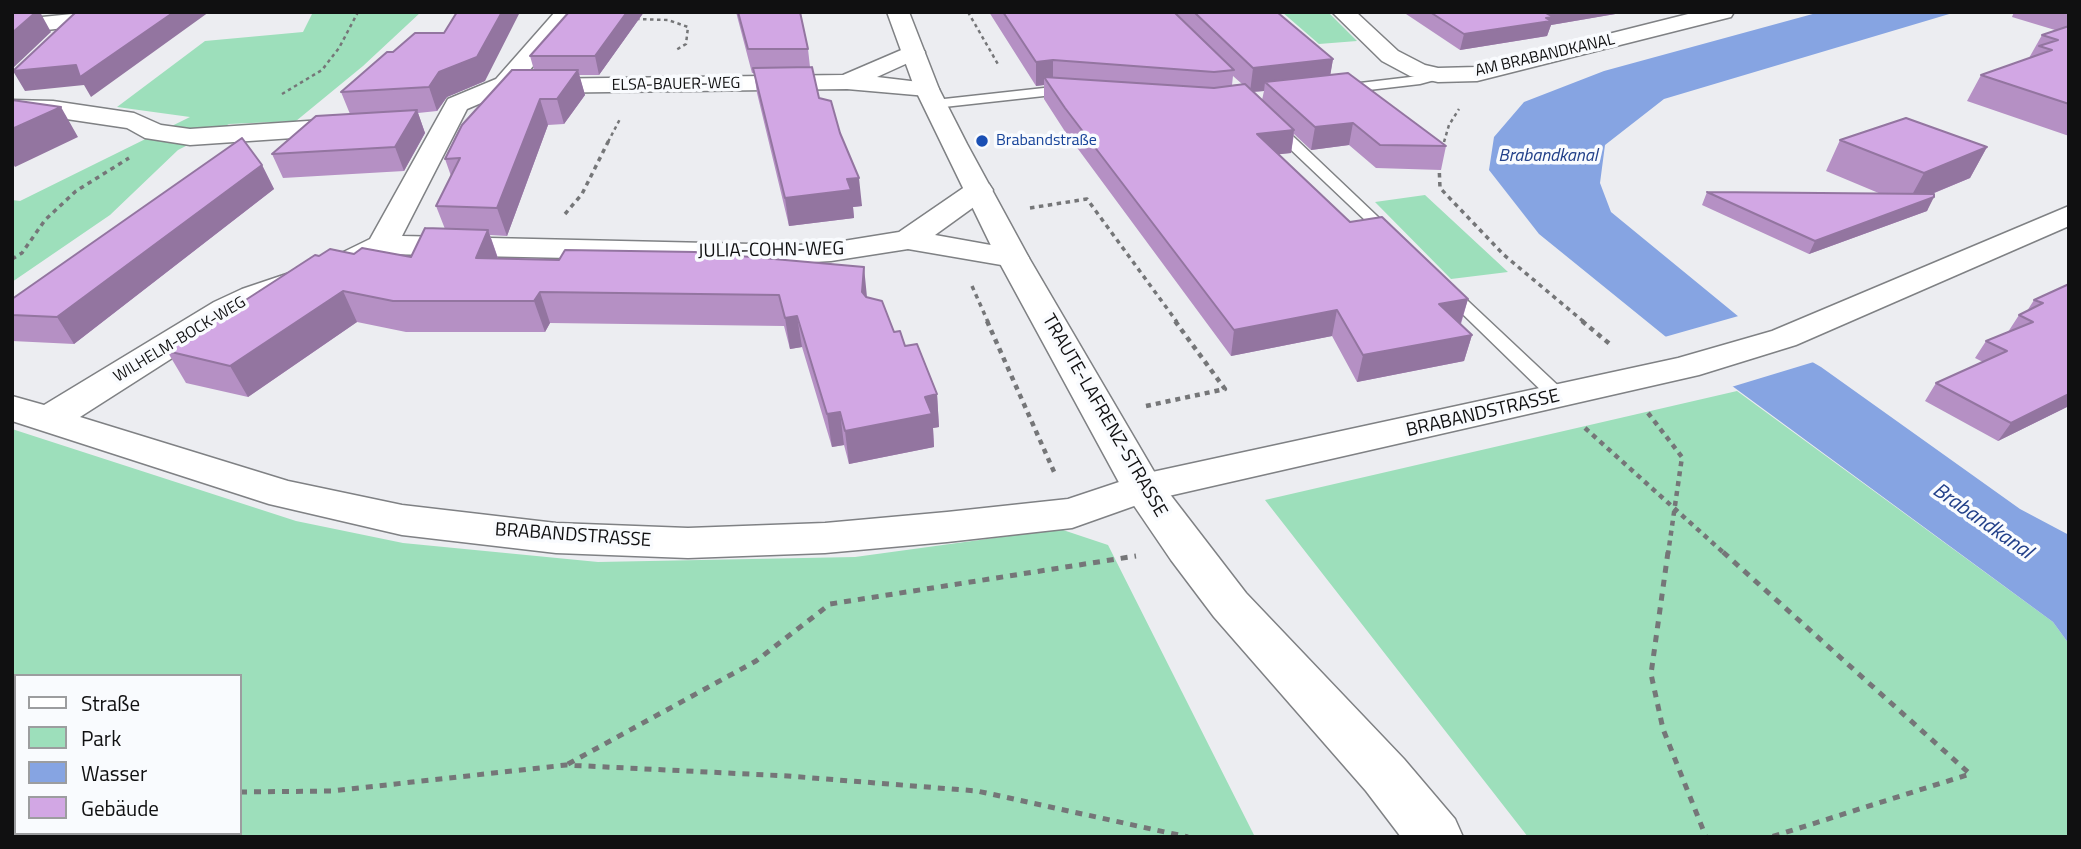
<!DOCTYPE html>
<html>
<head>
<meta charset="utf-8">
<style>
  body { margin:0 }
  #map { position:relative; width:2081px; height:849px; overflow:hidden; background:#ecedf1; font-family:"Titillium Web",sans-serif }
  canvas { display:block }
  .frame { position:absolute; inset:0; border:14px solid #101011; pointer-events:none }
  .legend { position:absolute; left:14px; top:674px; width:228px; height:161px; box-sizing:border-box; background:#f9fbfe; border:2px solid #9c9d9f; margin:0; padding:9px 12px; list-style:none; font-size:21px; color:#101011 }
  .legend li { display:flex; align-items:center; gap:14px; height:35px }
  .legend b { width:35px; border:2px solid #9c9d9f }
</style>
</head>
<body>
<div id="map">
<canvas width="2081" height="849"></canvas>
<div class="frame"></div>
<ul class="legend">
<li><b style="height:9px;background:#fff"></b>Straße</li>
<li><b style="height:19px;background:#9ddfbb"></b>Park</li>
<li><b style="height:19px;background:#86a4e2"></b>Wasser</li>
<li><b style="height:19px;background:#d2a7e4"></b>Gebäude</li>
</ul>
</div>
<script>
const ctx = document.querySelector('canvas').getContext('2d');
ctx.lineJoin = 'round';
function fillPath(path, color) {
  ctx.fillStyle = color;
  ctx.fill(path, 'evenodd');
}
function toPath(rows) {
  const path = new Path2D();
  for (const r of rows) {
    path.moveTo(r[0], r[1]);
    for (let i = 2; i < r.length; i += 2) path.lineTo(r[i], r[i + 1]);
  }
  return path;
}
function trace(path, color, width, dash) {
  ctx.strokeStyle = color;
  ctx.lineWidth = width;
  ctx.lineCap = dash ? 'butt' : 'round';
  ctx.setLineDash(dash || []);
  ctx.stroke(path);
}
function write(font, color, halo, rows, align = 'center') {
  ctx.font = font + ' "Titillium Web",sans-serif';
  ctx.lineWidth = 7;
  ctx.setLineDash([]);
  ctx.textBaseline = 'middle';
  ctx.strokeStyle = halo;
  ctx.fillStyle = color;
  for (const [text, x, y, turn = 0] of rows) {
    ctx.save();
    ctx.translate(x, y);
    ctx.rotate((+turn || 0) * Math.PI / 180);
    ctx.textAlign = isNaN(turn) ? turn : align;
    if (halo) ctx.strokeText(text, 0, 0);
    ctx.fillText(text, 0, 0);
    ctx.restore();
  }
}
fillPath(toPath([
  [313,12,421,12,363,66,296,121,229,124,178,150,110,215,12,282,12,200,20,201,190,117,117,107,205,41,303,32],
  [1282,12,1328,12,1357,41,1319,44],
  [1425,195,1508,272,1451,279,1375,202],
  [1737,391,2053,622,2069,644,2069,837,1528,837,1265,500],
  [12,429,296,521,403,543,598,562,855,557,1060,529,1108,545,1255,837,12,837],
  [16,676,240,676,240,833,16,833]
]), '#9ddfbb');
fillPath(toPath([
  [1820,12,1956,12,1664,99,1605,145,1600,183,1611,212,1750,326,1821,367,2020,509,2069,535,2069,644,2053,622,1671,341,1539,234,1489,170,1494,137,1524,102,1604,71]
]), '#86a4e2');
fillPath(toPath([
  [1742,315,1752,323,1817,361,1728,388,1661,338]
]), '#ecedf1');
const service = toPath([
  [1438,71,1442,72,1442,78,1420,84,1343,93,1337,89,1343,85,1419,76,1438,71],
  [1053,87,1075,93,1069,97,1053,95,935,108,929,104,935,100,1053,87],
  [1273,121,1278,122,1396,234,1399,237,1396,240,1386,240,1268,128,1268,122,1273,121],
  [1446,284,1452,286,1566,393,1568,397,1566,401,1552,401,1440,292,1438,289,1446,284]
]);
const minor = toPath([
  [555,12,578,12,514,89,467,109,402,236,796,245,831,243,899,232,969,184,979,181,989,184,993,190,989,196,935,235,1013,249,1024,251,1029,258,1024,265,1013,267,908,249,831,261,796,263,387,254,347,275,266,303,238,316,80,417,288,481,402,505,556,523,688,528,825,523,947,512,1068,499,1143,474,1678,358,1772,331,2069,206,2069,226,1796,345,1699,375,1151,500,1072,528,947,542,825,553,688,558,556,553,402,535,269,504,12,421,12,396,44,405,214,302,242,289,325,261,370,239,448,99,496,79,555,12],
  [1332,12,1356,12,1398,51,1425,65,1438,68,1477,67,1696,12,1734,12,1731,17,1477,81,1438,82,1410,76,1382,61,1332,12],
  [82,13,90,15,93,20,90,25,12,34,12,20,82,13],
  [913,45,921,47,925,52,921,57,877,77,936,84,939,89,936,94,927,96,847,89,531,93,522,91,519,86,522,81,531,79,843,75,913,45],
  [12,100,53,101,134,113,161,125,190,129,352,118,361,120,365,126,361,132,352,134,190,145,145,138,127,128,53,117,12,116,12,100]
]);
const secondary = toPath([
  [887,12,909,12,939,89,967,144,1029,258,1159,480,1246,593,1404,759,1455,819,1463,837,1401,837,1366,791,1214,617,1171,560,1122,488,997,258,915,89,887,12]
]);
trace(service, '#7f8184', 3);
trace(minor, '#7f8184', 3);
trace(secondary, '#7f8184', 3);
trace(toPath([
  [968,12,999,66],
  [636,19,668,20,688,27,686,44,676,50],
  [282,94,322,70,339,48,358,12],
  [608,142,620,119],
  [1444,142,1449,125,1459,109]
]), '#757678', 2.5, [3.5, 3.5]);
trace(toPath([
  [1442,148,1444,140],
  [1439,164,1440,188,1504,255,1584,322],
  [1030,208,1087,199,1177,322],
  [565,214,582,194,609,140],
  [12,259,22,253,45,220,76,191,129,158],
  [972,286,988,322]
]), '#757678', 3.5, [4.5, 4.5]);
trace(toPath([
  [987,321,1055,474],
  [1582,321,1611,345],
  [1146,406,1225,389,1175,321],
  [1648,413,1682,457,1668,554],
  [1585,428,1725,554]
]), '#757678', 4.5, [5, 5]);
trace(toPath([
  [1668,552,1651,674,1663,729,1706,837],
  [1723,552,1970,774,1771,837],
  [568,764,756,661,830,604,1136,556],
  [240,792,332,791,566,765,788,776,977,791,1188,837],
  [12,794,16,794]
]), '#757678', 5, [7, 7]);
fillPath(service, '#fff');
fillPath(minor, '#fff');
fillPath(secondary, '#fff');
fillPath(toPath([
  [569,12,644,12,599,75,579,75,585,95,564,124,548,125,507,236,490,235,498,258,867,298,905,346,937,394,939,427,933,428,934,447,849,464,844,445,832,447,802,347,790,349,784,326,550,323,545,332,406,332,357,322,248,397,186,383,167,351,319,256,354,254,411,257,445,229,436,206,451,176,445,159,534,70,530,56],
  [736,12,800,12,808,49,810,67,819,98,862,206,853,207,854,218,789,226,757,93,754,73,752,73],
  [989,12,1277,12,1333,59,1330,75,1446,146,1441,170,1376,168,1349,145,1311,150,1294,134,1291,153,1278,154,1350,222,1468,299,1461,324,1472,335,1464,361,1357,382,1332,336,1231,356,1064,130,1044,99,1044,85,1036,86],
  [1233,76,1242,84,1232,85],
  [1264,91,1262,100,1253,92],
  [1403,12,1627,12,1551,25,1547,36,1460,50],
  [2014,12,2069,12,2069,136,1967,101,1981,75,2029,58,2042,35,2055,30,2012,17],
  [485,81,447,97,437,111,418,113,425,133,404,171,283,178,272,154,350,114,341,92],
  [1840,140,1987,147,1970,178,1932,194,1927,211,1809,254,1702,205,1707,192,1881,194,1826,171],
  [262,165,274,189,74,344,12,341,12,299],
  [2069,284,2069,406,1998,441,1925,401,1936,383,1983,362,1975,358,1986,341,2008,332,2019,315,2027,311,2034,300]
]), '#b590c4');
fillPath(toPath([
  [36,12,40,12,51,32,12,69,12,33],
  [174,12,209,12,91,97,84,85,25,91,13,71],
  [502,12,520,12,485,81,447,97,437,111,429,87,439,72],
  [627,12,644,12,599,75,595,56],
  [1543,12,1627,12,1551,25,1547,36,1460,50,1464,34],
  [1333,59,1329,83,1265,82,1264,91,1250,92,1253,68],
  [1053,60,1053,84,1044,77,1044,85,1036,86,1036,62],
  [578,70,585,95,564,124,557,99],
  [540,99,548,125,507,236,497,208],
  [61,107,78,137,15,167,12,162,12,129],
  [417,110,425,133,404,171,395,147],
  [1353,123,1349,145,1311,150,1315,127],
  [1294,130,1291,153,1254,157,1257,134],
  [1987,147,1970,178,1907,204,1924,173],
  [262,165,274,189,74,344,57,317],
  [859,178,862,206,853,207,854,218,789,226,785,198,847,179],
  [1934,197,1927,211,1809,254,1815,241],
  [488,230,498,259,476,258],
  [864,267,867,297,866,323,862,292],
  [343,291,357,322,248,397,230,366],
  [540,292,550,323,545,332,534,301],
  [1468,299,1460,325,1439,304],
  [1337,310,1332,336,1231,356,1234,330],
  [797,316,802,347,790,349,785,318],
  [1472,335,1464,361,1357,382,1363,355],
  [937,394,939,427,933,428,934,447,849,464,845,431,925,397],
  [2069,394,2069,406,1998,441,2011,423],
  [840,412,844,445,832,447,827,414]
]), '#9375a0');
const building = toPath([
  [12,12,36,12,12,33,12,12],
  [76,12,174,12,80,77,76,65,13,71,76,12],
  [457,12,502,12,477,57,439,72,429,87,341,92,387,52,393,52,415,33,444,33,457,12],
  [569,12,627,12,595,56,530,56,569,12],
  [738,12,800,12,808,49,748,49,738,12],
  [1003,12,1174,12,1234,70,1214,72,1053,60,1036,62,1003,12],
  [1194,12,1277,12,1333,59,1253,68,1194,12],
  [1430,12,1544,12,1554,17,1546,18,1551,21,1464,34,1430,12],
  [2069,26,2069,104,1981,75,2052,50,2039,46,2058,40,2042,35,2069,26],
  [812,67,819,98,831,101,840,133,859,178,847,179,851,190,785,198,753,68,812,67],
  [512,70,578,70,557,99,540,99,497,208,436,206,460,158,445,159,462,125,512,70],
  [1348,73,1446,146,1380,145,1353,123,1315,127,1265,82,1348,73],
  [1044,77,1214,88,1245,84,1294,130,1257,134,1350,222,1382,217,1468,299,1439,304,1472,335,1363,355,1337,310,1234,330,1065,108,1044,77],
  [12,100,61,107,12,129,12,100],
  [417,110,395,147,272,154,316,116,417,110],
  [1906,118,1987,147,1924,173,1840,140,1906,118],
  [242,138,262,165,57,317,12,315,12,299,242,138],
  [1707,192,1934,194,1934,197,1815,241,1707,192],
  [425,228,488,230,476,258,559,260,565,250,695,252,864,267,862,292,866,297,882,301,894,332,900,331,905,346,917,344,937,394,925,397,932,414,845,431,840,412,827,414,797,316,785,318,779,295,540,292,534,301,393,301,343,291,230,366,167,351,315,255,319,256,330,249,354,254,362,248,411,257,425,228],
  [2069,284,2069,394,2011,423,1936,383,2007,351,1986,341,2033,322,2019,315,2043,303,2034,300,2069,284]
]);
fillPath(building, '#d2a7e4');
trace(building, '#9375a0', 2);
for (const [x, y, r, color] of [
  [982,141,7,"#1a4fb4"]
]) {
  const dot = new Path2D();
  dot.arc(x, y, r, 0, 2 * Math.PI);
  ctx.fillStyle = color;
  ctx.fill(dot);
  trace(dot, '#f9fbfe', 2.5);
}
write('16px', '#101011', '#f9fbfe', [
  ["AM BRABANDKANAL",1545,56,-13],
  ["ELSA-BAUER-WEG",676,85,-1],
  ["WILHELM-BOCK-WEG",180,340,-31]
]);
write('16px', '#164399', '#f9fbfe', [
  ["Brabandstraße",996,141]
], 'left');
write('italic 18px', '#224089', '#f9fbfe', [
  ["Brabandkanal",1548,157]
]);
write('19px', '#101011', '#f9fbfe', [
  ["JULIA-COHN-WEG",771,251,-1],
  ["BRABANDSTRASSE",1483,414,-13],
  ["TRAUTE-LAFRENZ-STRASSE",1104,416,60],
  ["BRABANDSTRASSE",573,536,4]
]);
write('italic 21px', '#224089', '#f9fbfe', [
  ["Brabandkanal",1982,522,35]
]);
</script>
</body>
</html>
